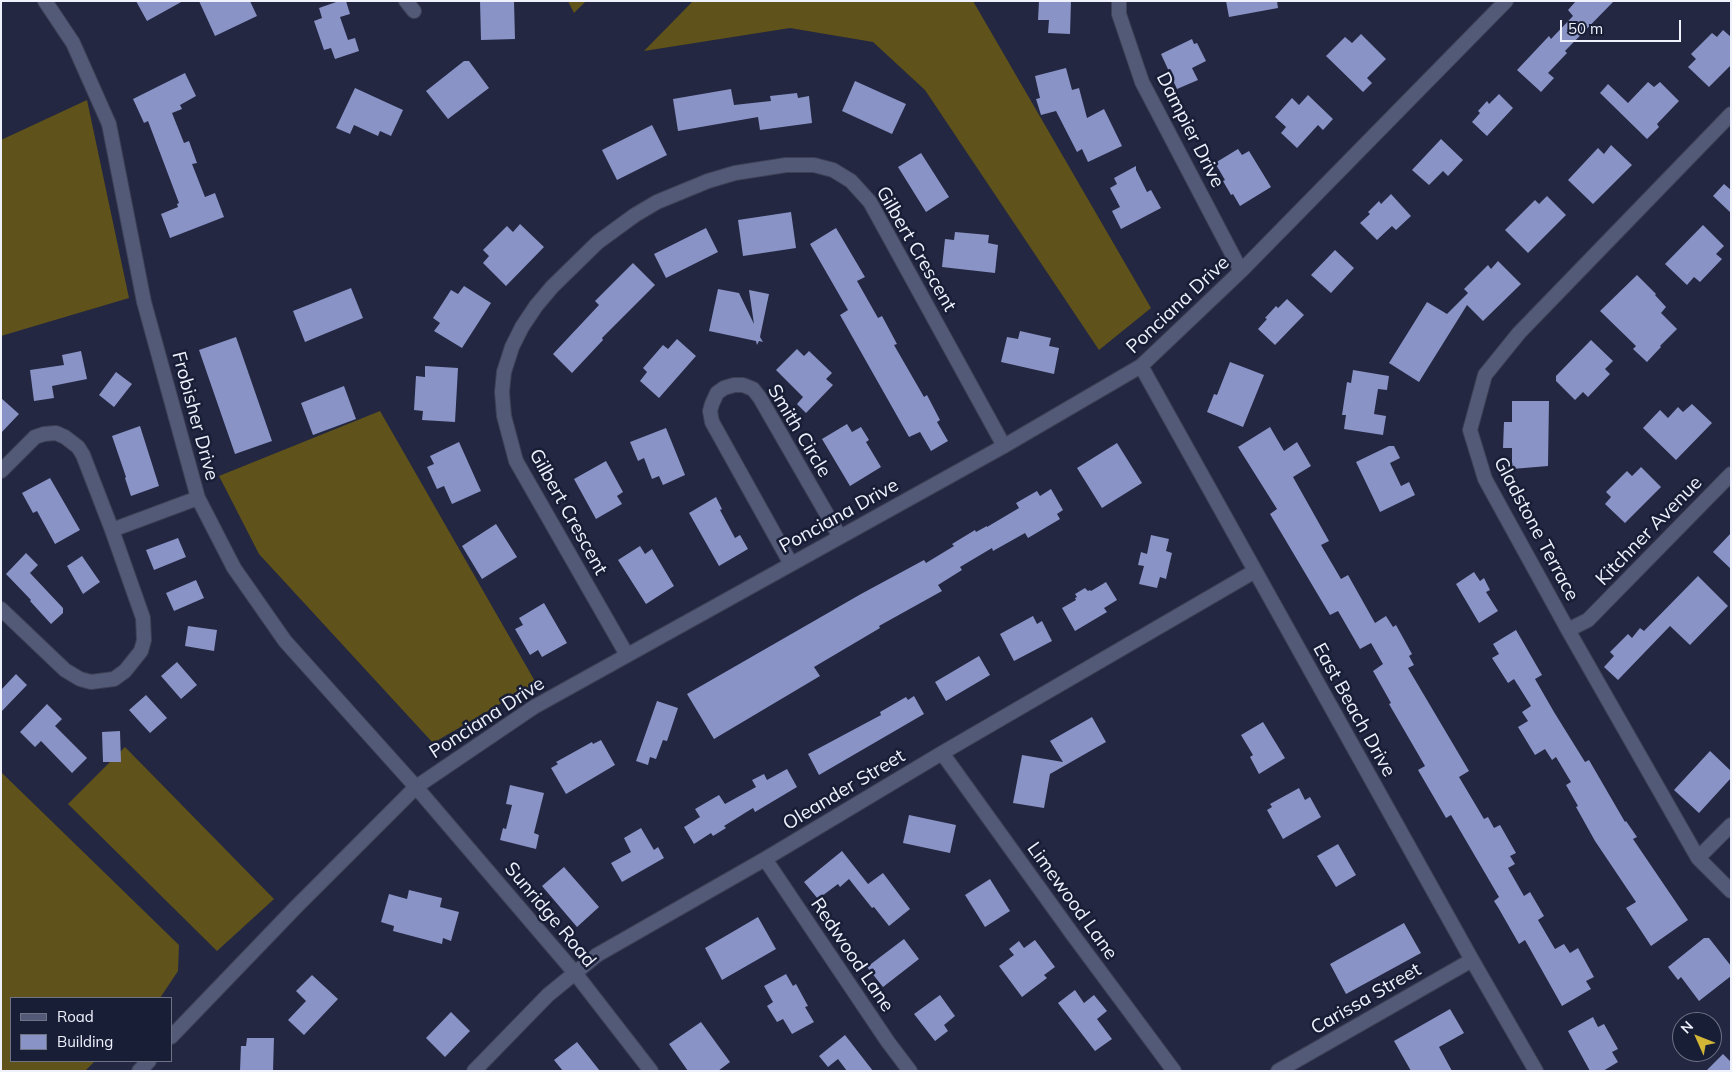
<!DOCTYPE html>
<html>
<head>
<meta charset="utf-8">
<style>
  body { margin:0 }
  #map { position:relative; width:1732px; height:1072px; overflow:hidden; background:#232741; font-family:Mulish,sans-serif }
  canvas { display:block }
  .frame { position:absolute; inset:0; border:2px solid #eff2fd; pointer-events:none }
  .legend { position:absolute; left:10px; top:997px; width:162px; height:65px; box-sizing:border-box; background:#191e37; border:1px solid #6f7386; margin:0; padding:6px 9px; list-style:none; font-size:15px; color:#eff2fd }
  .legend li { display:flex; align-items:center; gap:10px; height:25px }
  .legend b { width:25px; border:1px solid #6f7386 }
  .north { position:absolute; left:1672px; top:1012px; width:50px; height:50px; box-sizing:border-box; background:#191e37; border:1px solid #6f7386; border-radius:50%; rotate:314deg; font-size:14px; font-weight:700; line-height:20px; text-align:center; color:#eff2fd }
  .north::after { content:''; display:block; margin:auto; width:18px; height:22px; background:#d3b635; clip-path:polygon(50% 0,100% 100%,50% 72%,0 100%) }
  .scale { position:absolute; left:1560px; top:20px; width:121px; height:22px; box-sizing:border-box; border:2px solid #eff2fd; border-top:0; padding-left:6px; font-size:15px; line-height:18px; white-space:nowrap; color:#eff2fd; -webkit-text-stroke:4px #191e37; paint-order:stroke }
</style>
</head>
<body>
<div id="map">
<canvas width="1732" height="1072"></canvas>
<div class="frame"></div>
<ul class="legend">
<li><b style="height:6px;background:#535a77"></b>Road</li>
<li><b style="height:14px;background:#8993c6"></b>Building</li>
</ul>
<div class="north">N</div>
<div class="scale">50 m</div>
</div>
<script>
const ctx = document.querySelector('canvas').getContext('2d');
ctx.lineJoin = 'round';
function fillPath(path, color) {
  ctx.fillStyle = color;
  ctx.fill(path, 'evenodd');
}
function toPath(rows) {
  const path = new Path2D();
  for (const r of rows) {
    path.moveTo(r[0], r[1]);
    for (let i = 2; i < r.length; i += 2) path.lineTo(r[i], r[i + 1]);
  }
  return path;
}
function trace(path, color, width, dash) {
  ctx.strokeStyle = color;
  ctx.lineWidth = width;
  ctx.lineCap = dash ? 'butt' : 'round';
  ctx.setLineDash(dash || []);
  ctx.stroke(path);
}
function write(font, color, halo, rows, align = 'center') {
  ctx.font = font + ' Mulish,sans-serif';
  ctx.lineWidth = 5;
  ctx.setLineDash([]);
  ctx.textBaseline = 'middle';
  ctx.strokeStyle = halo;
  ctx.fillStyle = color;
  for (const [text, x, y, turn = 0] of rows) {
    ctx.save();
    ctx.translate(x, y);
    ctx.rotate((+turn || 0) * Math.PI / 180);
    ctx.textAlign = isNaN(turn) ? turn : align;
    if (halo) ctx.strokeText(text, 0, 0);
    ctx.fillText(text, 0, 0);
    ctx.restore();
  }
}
fillPath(toPath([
  [568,1,586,1,574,13],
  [693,1,973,1,1151,308,1099,350,925,90,873,42,790,28,644,51],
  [87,100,129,298,1,336,1,140],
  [380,411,536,683,433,743,259,554,219,476],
  [125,747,274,899,217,951,68,804],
  [1,772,179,945,178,971,160,998,11,998,11,1061,95,1061,85,1071,1,1071]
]), '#5f521a');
fillPath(toPath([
  [136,1,183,1,147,21],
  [199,1,250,1,257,16,215,36],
  [339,1,346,1,350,14,340,17,348,40,355,38,359,51,335,59,331,48,324,50,314,21,322,18,319,8],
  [480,1,514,1,515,39,481,40],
  [1039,1,1071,1,1070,34,1048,33,1049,20,1038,20],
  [1226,1,1277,1,1278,8,1229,17],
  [1576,1,1614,1,1565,51,1567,53,1548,73,1554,78,1541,92,1517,70,1549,36,1551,39,1573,16,1568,10],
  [1723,30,1731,37,1731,65,1709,87,1688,67,1696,59,1691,54,1712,33,1717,37],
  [1361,34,1386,59,1367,78,1372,83,1363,92,1326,56,1345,37,1352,43],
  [1192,39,1194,44,1197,43,1206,61,1192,68,1198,80,1177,89,1161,54],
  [464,61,469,61,489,88,448,119,426,91],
  [1066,68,1072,90,1079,88,1087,118,1104,109,1122,146,1088,162,1082,149,1077,152,1056,111,1041,115,1036,99,1040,98,1035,76],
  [185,73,196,96,180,105,182,109,172,113,184,143,189,141,197,163,192,164,205,197,215,193,224,217,170,238,161,214,178,207,177,204,179,203,148,121,144,123,133,99],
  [855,81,906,104,892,134,842,111],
  [1648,82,1654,87,1660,82,1679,101,1657,124,1659,127,1647,139,1600,93,1608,84,1628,103],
  [355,88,403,110,391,136,380,131,378,136,354,125,350,134,336,128],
  [731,89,734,105,771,101,770,96,797,93,798,98,809,96,812,123,760,130,758,117,678,131,673,99],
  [1499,94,1513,108,1487,136,1472,122,1480,113,1478,111,1487,101,1489,104],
  [1308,95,1333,119,1323,130,1318,125,1297,148,1281,133,1286,127,1275,117,1292,98,1299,105],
  [652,125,667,155,617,180,602,150],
  [1441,139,1463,160,1448,176,1443,171,1429,185,1412,170],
  [1611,145,1632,165,1593,204,1568,180,1598,148,1604,154],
  [1238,149,1242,155,1249,151,1271,187,1240,206,1233,194,1231,195,1223,181,1225,180,1215,163],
  [921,153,949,197,926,212,898,167],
  [1136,166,1136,170,1147,192,1151,190,1161,208,1121,229,1112,211,1120,207,1110,188,1117,184,1114,178],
  [1724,184,1731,190,1731,213,1713,196],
  [1391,194,1411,216,1396,230,1392,226,1377,240,1360,223,1370,214,1368,212,1379,201,1381,204],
  [1547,196,1566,215,1528,253,1505,230,1535,200,1539,204],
  [791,212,796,248,743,256,738,220],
  [520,224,544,247,506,286,483,263,489,256,483,250,507,226,513,232],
  [1703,225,1724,246,1716,254,1722,259,1700,282,1694,277,1687,285,1665,264],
  [706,228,718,252,666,278,654,254],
  [836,228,865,277,857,281,878,318,882,316,897,344,894,345,924,397,927,395,940,420,937,422,948,441,931,451,920,432,909,437,840,315,848,310,810,244],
  [955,232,989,235,988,243,998,245,995,273,942,267,945,239,954,240],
  [1335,250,1354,268,1331,293,1311,275],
  [1498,261,1521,284,1483,321,1467,305,1419,382,1389,363,1427,302,1447,314,1468,293,1464,289,1488,265,1491,269],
  [633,263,655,285,602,338,603,340,572,373,553,354,599,305,595,301],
  [1637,275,1656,294,1655,295,1666,307,1661,313,1677,329,1660,346,1661,347,1647,362,1633,349,1636,346,1600,311],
  [464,286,491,303,462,348,434,331,440,323,433,318,451,290,458,294],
  [351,288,363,318,305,342,293,311],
  [718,289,739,293,754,324,749,290,769,294,760,337,763,342,759,341,757,345,756,341,709,331],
  [1287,299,1304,315,1275,345,1258,329,1267,319,1265,318,1276,306,1278,308],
  [1020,331,1051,338,1049,346,1059,348,1054,374,1001,362,1007,337,1018,339],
  [236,337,272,441,235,454,199,350],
  [677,339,696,356,659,398,640,381,647,372,643,368,663,345,668,349],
  [1591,340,1613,361,1605,369,1610,374,1588,397,1583,392,1575,400,1556,381,1556,376],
  [797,349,804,356,809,351,832,373,826,379,833,385,806,413,797,404,803,397,776,370],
  [81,351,87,379,52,386,54,398,34,401,30,370,64,365,62,355],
  [1230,362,1264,375,1243,427,1207,412,1214,394,1217,395],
  [425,366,458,368,455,422,422,420,423,411,414,410,416,376,425,377],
  [1353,370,1389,376,1387,390,1378,389,1374,414,1386,416,1383,435,1344,429,1346,415,1342,415,1347,382,1351,383],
  [116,372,132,384,114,407,99,395],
  [344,386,356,419,313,435,301,403],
  [1,398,19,414,1,433],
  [1512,401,1549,401,1548,466,1512,469,1512,448,1503,448,1504,422,1512,422],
  [1692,404,1712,423,1676,460,1643,428,1660,410,1668,418,1678,407,1683,412],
  [847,424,852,432,861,427,869,440,866,442,881,467,850,486,822,439],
  [140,426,159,486,131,496,125,478,126,477,112,436],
  [1270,427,1284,451,1297,442,1311,466,1293,477,1329,541,1321,545,1341,579,1348,575,1375,623,1386,616,1393,627,1396,625,1412,654,1409,656,1414,665,1408,668,1469,771,1459,777,1484,819,1488,817,1494,828,1500,825,1516,853,1510,856,1515,864,1508,868,1524,896,1530,892,1544,916,1538,920,1555,949,1564,944,1570,953,1578,948,1594,977,1586,981,1591,989,1562,1006,1525,940,1519,944,1499,909,1494,901,1499,897,1451,815,1446,818,1418,770,1425,766,1389,704,1391,703,1373,671,1383,664,1371,643,1360,649,1338,611,1330,615,1270,514,1277,509,1238,447],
  [666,428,685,475,663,485,659,476,652,479,644,458,638,461,630,442],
  [459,442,481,491,452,504,444,486,437,489,427,467,434,464,430,456],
  [1117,443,1142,483,1102,508,1077,468],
  [1389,446,1394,446,1400,458,1390,463,1401,486,1409,482,1415,495,1380,512,1356,462],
  [606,461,623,492,617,496,622,504,596,519,574,479],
  [1641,467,1661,487,1625,523,1605,504,1611,497,1606,492,1627,471,1632,476],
  [50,478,80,530,55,544,37,511,33,513,22,493],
  [1051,489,1063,510,1057,514,1060,519,1028,538,1025,533,993,551,992,548,960,567,962,570,938,585,942,591,879,626,880,628,814,667,820,676,714,739,687,694,861,594,924,560,926,563,954,546,952,544,975,530,976,532,987,526,987,527,1019,508,1016,503,1037,491,1040,496],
  [716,497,722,509,720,510,735,538,740,535,748,549,719,566,689,513],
  [496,524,517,557,482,579,462,546],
  [1731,533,1731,569,1713,552],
  [1151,535,1169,539,1166,551,1172,553,1166,579,1160,577,1157,588,1139,584,1144,566,1138,565,1141,552,1147,554],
  [178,538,186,557,154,570,146,550],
  [640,546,645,554,652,549,674,586,646,604,618,560],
  [26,553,38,565,30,573,63,608,63,613,51,624,30,601,31,600,6,574],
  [82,556,100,582,83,594,67,566],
  [1474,572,1480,581,1484,578,1490,590,1486,592,1498,611,1479,623,1456,584],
  [1698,576,1728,606,1690,645,1670,626,1618,680,1604,667,1614,656,1610,652,1628,634,1632,638,1640,628,1644,631],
  [196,580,204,598,174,611,166,593],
  [1106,582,1117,600,1104,608,1107,612,1075,631,1062,608,1076,600,1075,598,1077,597,1075,594,1085,588,1088,591,1090,590,1091,591],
  [544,603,567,643,542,657,538,650,530,655,515,629,523,625,519,618],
  [1033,616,1037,624,1042,621,1052,641,1014,661,1000,634],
  [188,626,217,630,214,651,185,646],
  [1516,630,1542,675,1535,679,1554,712,1585,762,1589,760,1625,822,1626,821,1637,837,1633,839,1688,920,1651,946,1626,908,1636,902,1595,841,1576,807,1578,806,1566,785,1571,782,1556,757,1552,760,1545,749,1535,755,1518,727,1528,721,1522,712,1531,706,1514,679,1508,683,1492,658,1499,654,1493,644],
  [979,656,990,675,946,701,935,682],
  [177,662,197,685,181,699,161,676],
  [16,674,27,685,1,712,1,690],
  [146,695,167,718,150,733,129,710],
  [914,696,924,714,819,775,808,754,881,715,880,712,906,697,908,700],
  [657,701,678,708,667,741,663,740,656,759,650,757,648,765,636,761],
  [47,704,62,719,55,726,87,758,72,773,41,741,35,747,20,732],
  [1092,717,1106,742,1050,774,1044,808,1013,803,1022,755,1063,762,1050,741],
  [1263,722,1285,758,1259,774,1250,757,1253,755,1241,735],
  [120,731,121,762,103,762,102,732],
  [601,740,615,765,566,794,551,768,558,764,556,762,592,742,593,744],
  [1710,751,1731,771,1731,778,1699,813,1674,790],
  [787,769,797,787,755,812,753,808,724,826,726,828,713,836,711,833,694,844,684,827,700,817,695,809,719,795,725,804,756,787,752,780,764,774,767,780],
  [510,785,544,793,534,833,539,835,536,849,500,840,503,828,506,829,512,805,506,804],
  [1299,788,1305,800,1310,797,1321,817,1283,839,1267,810,1272,807,1270,804],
  [909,815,956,825,950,853,903,843],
  [641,828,654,850,658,847,664,858,622,882,611,863,631,852,624,838],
  [1338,844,1356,875,1336,887,1317,856],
  [842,851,868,884,883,873,910,909,889,926,874,907,872,908,849,879,840,887,838,884,818,899,804,882],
  [564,867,599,907,577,927,542,886],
  [990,879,1010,911,985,927,965,895],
  [409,890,442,898,440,907,459,912,451,941,443,938,442,944,393,931,394,926,381,922,389,894,407,899],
  [758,917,776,949,722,980,705,948],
  [1404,923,1421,953,1346,994,1330,964],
  [1704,938,1709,938,1731,966,1731,976,1699,1001,1681,977,1678,980,1668,967],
  [904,939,919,959,883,987,867,967],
  [1035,940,1055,967,1044,975,1047,978,1022,997,999,966,1014,955,1009,949,1019,941,1024,948],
  [786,974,793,986,796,984,808,1006,805,1007,814,1022,792,1034,783,1019,777,1022,767,1006,773,1002,764,986],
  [312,975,338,999,304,1035,288,1020,306,1001,296,991],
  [1075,990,1084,1003,1094,995,1107,1011,1097,1019,1112,1039,1095,1051,1058,1003],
  [940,995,955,1016,944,1025,948,1031,935,1041,914,1014],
  [1450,1009,1464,1033,1439,1047,1452,1071,1411,1071,1394,1041],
  [451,1012,470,1031,445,1057,426,1038],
  [1593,1017,1598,1027,1604,1024,1618,1049,1612,1052,1618,1062,1603,1071,1590,1071,1568,1031],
  [701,1022,730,1062,718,1071,688,1071,669,1044],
  [845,1035,873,1071,847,1071,838,1059,828,1067,819,1056],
  [247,1038,274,1038,273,1071,240,1071,241,1046,246,1046],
  [577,1042,600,1071,563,1071,554,1060],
  [1723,1054,1731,1062,1731,1071,1706,1071]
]), '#8993c6');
const minor = toPath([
  [45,1,73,43,109,124,144,302,198,498,234,568,285,641,416,787,575,973,651,1071],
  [406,1,414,11],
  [1119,1,1119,14,1142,82,1241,271],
  [1731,114,1519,333,1485,375,1470,430,1485,479,1568,630,1698,858,1731,891],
  [1141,366,1472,960,1536,1071],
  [1,471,35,437,44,434,56,433,65,437,78,447,83,455,112,530,143,618,144,640,141,651,125,671,114,679,91,682,80,679,65,670,1,609],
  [112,530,198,498],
  [791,564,712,422,710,411,712,404,717,393,724,388,734,385,743,385,753,389,760,398,840,537],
  [1568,630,1588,620,1731,474],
  [627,655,516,461,504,416,502,392,504,372,512,347,522,327,536,306,552,287,598,242,635,215,657,202,708,181,735,173,786,165,814,165,833,170,851,181,870,202,1004,446],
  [942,753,1073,935,1174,1071],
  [1698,858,1731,825],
  [765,859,888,1042,910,1071],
  [171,1037,297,906,416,787,534,707,1004,446,1141,366,1241,271,1506,1],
  [139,1071,149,1061],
  [474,1071,548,995,597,955,765,859,942,753,1255,571],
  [1278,1071,1472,960]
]);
trace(minor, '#3e4156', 16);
trace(minor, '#535a77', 14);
write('19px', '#eff2fd', '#191e37', [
  ["Dampier Drive",1190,130,63],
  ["Gilbert Crescent",916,249,60],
  ["Ponciana Drive",1178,305,-43],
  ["Frobisher Drive",195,416,75],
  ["Smith Circle",799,431,59],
  ["Gilbert Crescent",568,512,61],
  ["Ponciana Drive",839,516,-29],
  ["Gladstone Terrace",1536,529,62],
  ["Kitchner Avenue",1649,531,-46],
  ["East Beach Drive",1354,710,61],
  ["Ponciana Drive",487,718,-33],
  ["Oleander Street",844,790,-31],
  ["Limewood Lane",1072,901,54],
  ["Sunridge Road",550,915,50],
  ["Redwood Lane",852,955,56],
  ["Carissa Street",1366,999,-30]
]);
</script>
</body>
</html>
